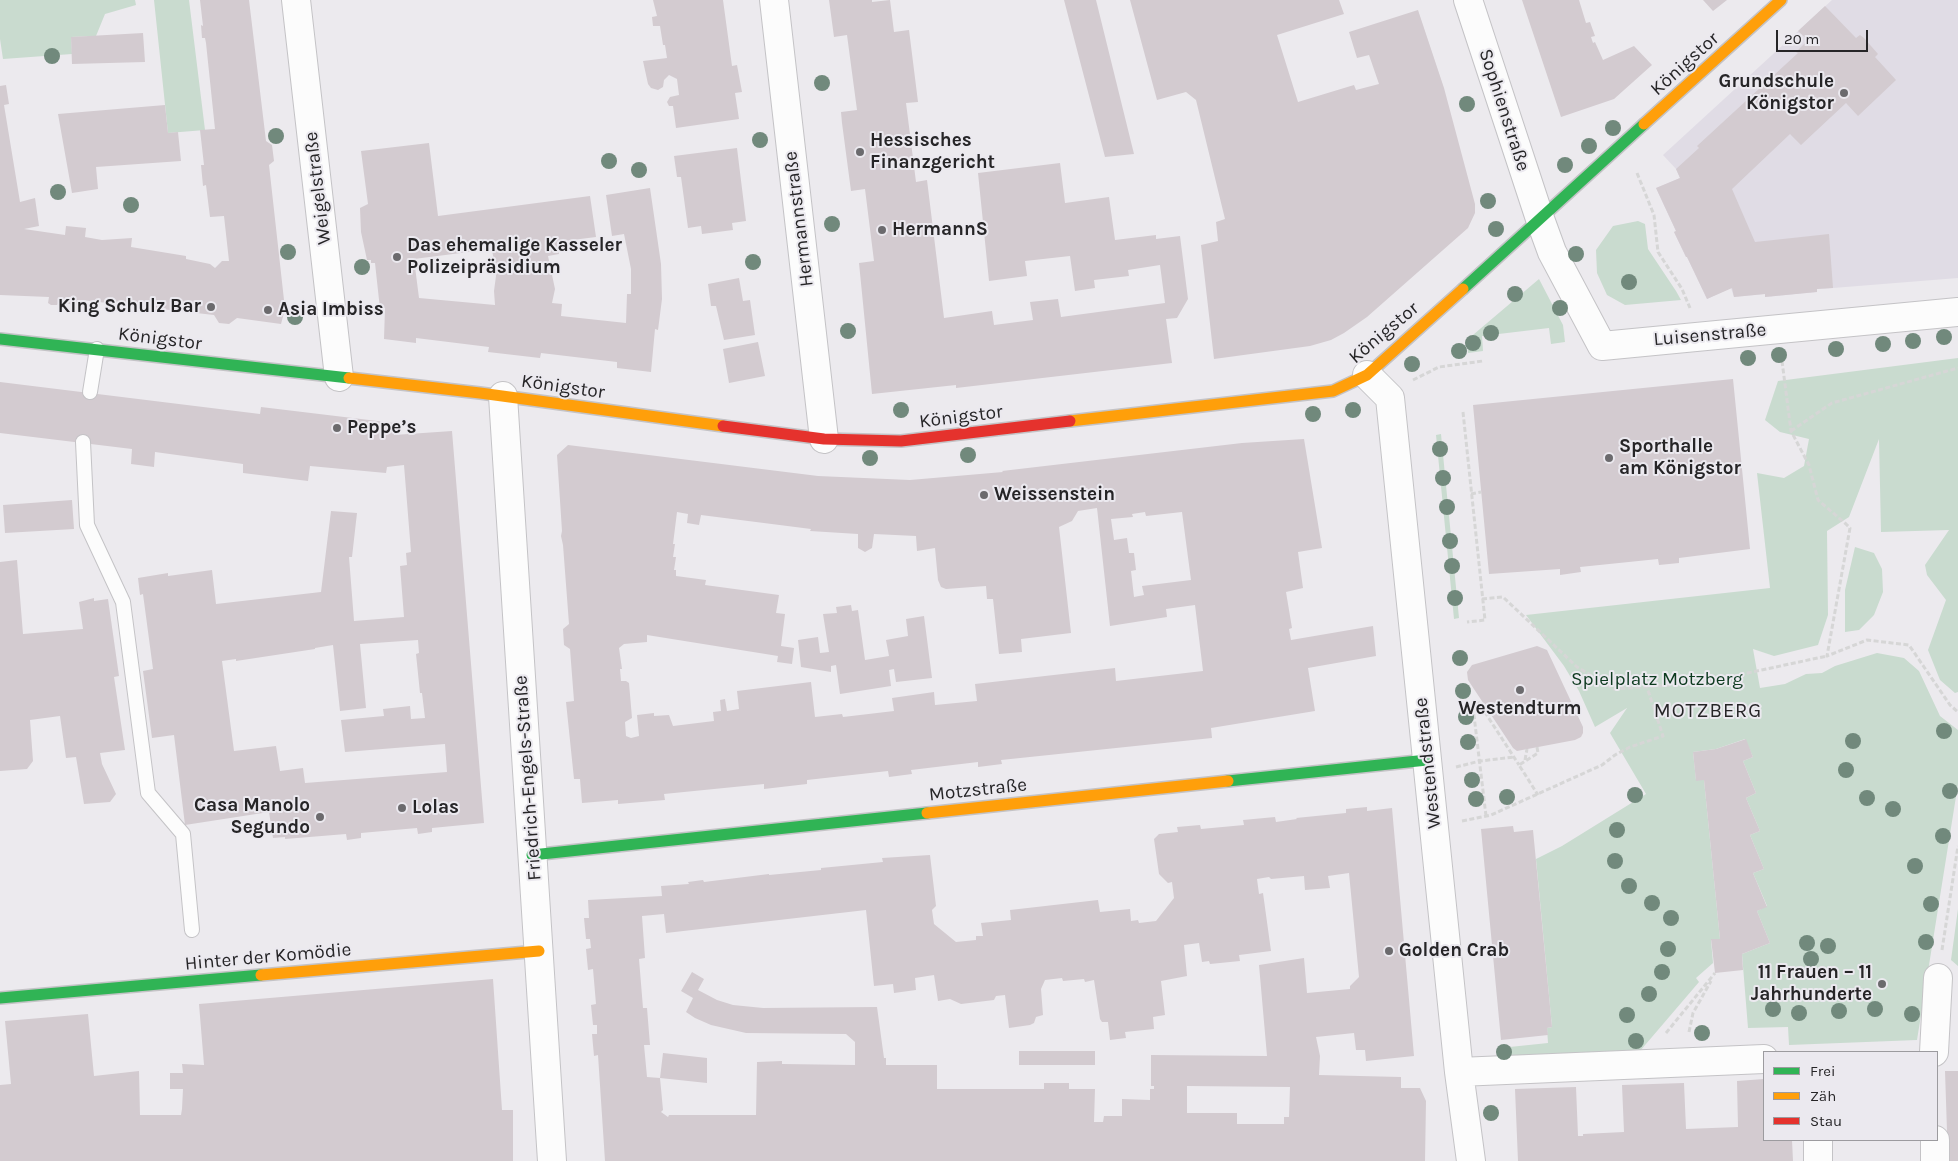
<!DOCTYPE html>
<html>
<head>
<meta charset="utf-8">
<style>
  body { margin:0 }
  #map { position:relative; width:1958px; height:1161px; overflow:hidden; background:#eceaee; font-family:Karla,sans-serif }
  canvas { display:block }
  .legend { position:absolute; left:1763px; top:1051px; width:175px; height:90px; box-sizing:border-box; background:#ebe9ef; border:1px solid #9c9b9f; margin:0; padding:6px 9px; list-style:none; font-size:15px; color:#262527 }
  .legend li { display:flex; align-items:center; gap:10px; height:25px }
  .legend b { width:25px; border:1px solid #9c9b9f }
  .scale { position:absolute; left:1776px; top:30px; width:92px; height:22px; box-sizing:border-box; border:2px solid #262527; border-top:0; padding-left:6px; font-size:15px; line-height:18px; white-space:nowrap; color:#262527; -webkit-text-stroke:4px #ebe9ef; paint-order:stroke }
</style>
</head>
<body>
<div id="map">
<canvas width="1958" height="1161"></canvas>
<ul class="legend">
<li><b style="height:6px;background:#30b455"></b>Frei</li>
<li><b style="height:6px;background:#ff9f0a"></b>Zäh</li>
<li><b style="height:6px;background:#e5322d"></b>Stau</li>
</ul>
<div class="scale">20 m</div>
</div>
<script>
const ctx = document.querySelector('canvas').getContext('2d');
ctx.lineJoin = 'round';
function fillPath(path, color) {
  ctx.fillStyle = color;
  ctx.fill(path, 'evenodd');
}
function toPath(rows) {
  const path = new Path2D();
  for (const r of rows) {
    path.moveTo(r[0], r[1]);
    for (let i = 2; i < r.length; i += 2) path.lineTo(r[i], r[i + 1]);
  }
  return path;
}
function trace(path, color, width, dash) {
  ctx.strokeStyle = color;
  ctx.lineWidth = width;
  ctx.lineCap = dash ? 'butt' : 'round';
  ctx.setLineDash(dash || []);
  ctx.stroke(path);
}
function write(font, color, halo, rows, align = 'center') {
  ctx.font = font + ' Karla,sans-serif';
  ctx.lineWidth = 4;
  ctx.setLineDash([]);
  ctx.textBaseline = 'middle';
  ctx.strokeStyle = halo;
  ctx.fillStyle = color;
  for (const [text, x, y, turn = 0] of rows) {
    ctx.save();
    ctx.translate(x, y);
    ctx.rotate((+turn || 0) * Math.PI / 180);
    ctx.textAlign = isNaN(turn) ? turn : align;
    if (halo) ctx.strokeText(text, 0, 0);
    ctx.fillText(text, 0, 0);
    ctx.restore();
  }
}
fillPath(toPath([
  [1832,0,1958,0,1958,278,1833,288,1817,289,1817,292,1765,297,1765,294,1734,297,1731,288,1707,299,1687,257,1686,257,1674,232,1676,231,1656,188,1680,178,1676,169,1663,155]
]), '#e0dce5');
fillPath(toPath([
  [0,0,135,0,136,5,105,14,96,36,71,37,72,54,3,59,0,39],
  [154,0,189,0,205,130,168,133],
  [1638,221,1645,224,1648,249,1676,291,1681,300,1625,305,1607,295,1597,273,1596,250,1613,226],
  [1539,279,1563,325,1565,342,1551,344,1549,328,1482,336,1483,351,1468,353,1467,340],
  [1958,358,1958,692,1955,693,1940,680,1928,650,1946,600,1927,575,1925,565,1949,530,1881,532,1879,439,1849,517,1827,531,1828,615,1818,645,1774,656,1753,649,1760,688,1785,684,1806,674,1822,673,1835,666,1877,653,1904,658,1919,671,1940,716,1958,730,1958,784,1917,1040,1789,1045,1788,1027,1748,1028,1742,954,1770,943,1757,911,1767,906,1753,873,1764,869,1750,835,1760,831,1746,798,1756,793,1743,761,1753,757,1745,739,1716,749,1693,752,1696,780,1704,780,1720,939,1711,940,1713,963,1696,978,1699,982,1640,1051,1501,1058,1500,1048,1548,1043,1547,1028,1552,1027,1536,859,1562,846,1646,794,1610,733,1627,708,1595,727,1579,691,1564,666,1526,615,1770,588,1757,473,1784,478,1804,466,1809,439,1780,432,1765,420,1778,381],
  [1441,434,1459,618,1454,619,1436,435],
  [1855,547,1874,553,1882,569,1883,592,1874,615,1859,630,1845,632,1845,590],
  [1958,909,1958,966,1951,960]
]), '#c9dbcf');
fillPath(toPath([
  [200,0,249,0,266,141,272,145,274,161,269,165,285,309,281,324,237,318,229,324,219,323,214,315,81,300,80,305,59,303,57,305,51,305,48,303,49,297,0,295,0,86,6,85,9,104,4,105,20,202,35,198,39,226,24,229,65,235,66,226,86,228,85,237,102,240,132,238,131,247,186,256,186,259,210,264,215,268,222,261,229,261,224,216,210,217,206,185,203,186,201,165,204,165,200,130,215,129,206,43,205,38,202,38,201,25,203,26],
  [653,0,723,0,732,66,737,65,742,92,735,93,739,119,676,128,673,106,669,106,667,102,670,97,679,95,677,79,669,75,664,80,663,87,658,90,651,88,648,84,643,61,667,58,665,45,663,45,660,26,653,26,652,17,657,16],
  [829,0,872,0,872,2,890,0,894,32,909,30,918,102,906,103,916,182,927,180,944,318,992,311,994,325,1033,320,1030,302,1058,299,1061,317,1165,303,1160,265,1128,270,1129,276,1094,280,1095,288,1075,291,1070,256,1025,261,1027,276,989,281,978,173,1060,163,1065,203,1109,197,1115,240,1156,235,1156,239,1180,236,1188,299,1177,318,1166,319,1172,363,956,388,956,385,872,394,859,263,874,261,865,189,851,191,842,123,841,112,857,110,847,35,834,37],
  [1064,0,1096,0,1134,154,1105,157],
  [1130,0,1339,0,1344,14,1277,35,1298,102,1354,85,1356,90,1379,84,1369,55,1357,58,1349,32,1418,10,1444,88,1475,204,1475,213,1468,228,1367,317,1344,333,1331,340,1310,346,1214,359,1201,245,1218,241,1216,222,1225,219,1196,100,1186,92,1157,100],
  [1522,0,1579,0,1586,23,1590,22,1595,36,1591,37,1593,43,1595,42,1603,60,1634,46,1652,65,1614,99,1561,117],
  [1703,0,1727,0,1713,11],
  [1825,6,1856,38,1860,35,1864,38,1878,54,1875,57,1896,80,1858,116,1846,103,1801,145,1790,134,1732,189,1755,242,1829,234,1833,288,1817,289,1817,292,1765,297,1765,294,1734,297,1732,288,1707,299,1687,257,1686,257,1674,232,1676,231,1656,188,1680,178,1676,169,1699,148,1697,146,1798,53,1796,52,1808,40,1798,31],
  [143,33,145,62,72,64,71,37],
  [165,105,168,133,178,132,181,161,96,167,98,189,72,193,58,114],
  [429,143,438,216,590,196,596,237,557,242,559,254,548,256,555,289,552,303,562,304,561,316,626,323,627,294,631,294,631,269,624,234,612,236,606,195,650,188,661,264,662,299,658,330,655,329,651,372,617,368,617,362,541,353,540,358,488,352,489,347,416,338,416,343,384,339,385,308,380,309,375,263,371,263,371,260,367,260,361,232,360,208,368,204,361,151],
  [492,249,496,276,494,291,495,305,419,298,414,259],
  [737,148,746,221,732,223,733,230,702,234,701,226,688,228,681,177,677,177,674,156],
  [739,278,743,301,750,300,755,335,724,340,716,306,711,306,708,284],
  [758,342,765,376,729,383,723,349],
  [1733,379,1750,549,1679,558,1679,563,1659,565,1658,559,1580,567,1581,572,1560,575,1560,569,1489,574,1473,405],
  [0,382,260,414,261,407,394,423,394,435,452,431,484,823,432,828,432,832,418,834,417,828,361,833,361,838,347,840,346,834,285,839,285,837,273,838,269,812,185,825,174,735,152,738,143,671,153,669,143,594,140,595,138,578,168,573,168,576,212,570,216,604,321,592,331,511,357,513,352,557,349,557,354,621,404,617,400,566,407,565,406,553,411,552,404,465,387,467,386,473,310,466,308,481,243,473,243,464,155,452,154,467,131,464,132,449,0,433],
  [418,640,419,653,416,654,420,693,422,693,425,718,411,719,410,706,383,709,384,716,341,720,345,752,445,744,447,772,305,783,303,768,280,771,276,746,234,751,222,661,236,659,236,661,315,649,315,648,333,645,340,711,366,708,360,644],
  [1304,439,1322,548,1298,552,1303,588,1286,592,1292,628,1289,629,1291,640,1373,626,1376,656,1308,668,1315,711,1211,728,1212,738,1001,760,1002,764,978,767,978,762,911,770,912,774,889,777,888,771,807,780,807,784,764,789,764,784,664,794,665,800,618,804,618,800,582,803,580,779,574,779,566,702,574,701,570,649,564,645,563,629,569,624,563,545,561,536,562,531,557,455,568,445,818,476,910,480,1003,472,1002,471,1242,443],
  [1097,508,1110,626,1167,617,1166,609,1195,605,1203,671,1116,681,1115,668,975,684,977,701,935,705,934,692,892,698,894,711,843,717,842,714,815,717,811,682,737,691,739,709,727,711,725,699,720,700,721,711,713,712,714,721,673,726,669,715,654,716,654,713,637,715,639,736,631,738,626,736,625,722,632,718,629,683,626,681,621,681,620,669,622,669,619,648,624,644,647,642,647,635,778,656,777,662,792,664,794,648,781,646,785,614,776,613,779,595,705,585,706,580,676,576,676,570,674,570,676,557,673,557,675,544,673,544,677,512,688,514,687,523,699,525,701,515,811,529,810,531,858,534,858,548,865,552,872,548,874,534,916,536,917,551,935,548,938,580,941,587,946,589,986,586,987,599,993,599,999,654,1022,652,1021,639,1071,633,1059,527,1072,521,1078,511],
  [1145,512,1146,516,1182,512,1191,580,1142,586,1144,595,1134,597,1131,571,1136,570,1134,553,1129,553,1127,538,1114,540,1111,519,1133,517,1132,514],
  [72,500,74,529,5,533,3,505],
  [17,560,23,634,83,629,79,602,94,598,94,601,108,599,119,676,114,677,125,750,100,753,102,764,116,794,110,802,84,804,76,757,66,758,60,716,30,720,33,761,27,769,0,771,0,562],
  [851,605,852,611,858,610,865,660,889,656,886,640,908,636,906,619,924,616,932,678,896,682,894,669,889,670,891,686,840,694,836,665,831,666,831,672,801,667,798,640,818,637,820,653,829,652,823,614,837,613,836,607],
  [1537,646,1547,650,1583,727,1583,733,1581,737,1575,740,1517,751,1513,748,1468,680,1467,672,1472,665],
  [1746,739,1753,757,1743,761,1756,793,1746,798,1760,831,1750,835,1764,869,1753,873,1767,907,1757,911,1770,943,1742,954,1743,970,1715,973,1711,939,1720,939,1704,780,1696,781,1693,752,1716,749],
  [1367,807,1367,811,1392,808,1414,1056,1366,1061,1365,1050,1356,1050,1354,1033,1316,1037,1320,1056,1319,1075,1401,1077,1401,1088,1420,1088,1426,1101,1425,1161,605,1161,598,1055,594,1056,592,1034,597,1034,597,1025,593,1025,591,1005,596,1004,593,969,588,970,586,949,591,948,590,939,586,939,584,918,589,918,588,900,662,896,661,886,689,884,688,882,703,880,704,882,769,874,769,875,821,870,821,868,883,862,882,858,930,855,936,906,932,910,934,924,956,942,976,940,976,936,983,936,981,923,1011,920,1010,910,1098,900,1100,912,1130,909,1131,921,1138,920,1139,923,1156,921,1174,898,1172,882,1168,883,1159,874,1154,839,1159,834,1178,832,1177,827,1200,825,1201,829,1244,825,1243,820,1275,817,1276,822,1297,819,1296,818,1346,813,1346,809],
  [1349,873,1359,977,1350,986,1350,989,1307,993,1304,958,1259,965,1267,1056,1151,1055,1151,1086,1154,1086,1154,1089,1150,1089,1150,1100,1122,1099,1122,1116,1104,1116,1103,1122,1094,1122,1095,1089,1069,1089,1069,1083,1044,1083,1044,1089,937,1089,937,1065,886,1065,886,1058,884,1058,877,1007,763,1008,733,1005,717,1000,698,990,704,979,692,972,681,991,693,998,686,1012,695,1018,711,1025,746,1033,846,1034,855,1042,855,1065,782,1064,782,1061,757,1062,756,1115,669,1115,668,1117,661,1112,663,1110,660,1078,647,1077,644,1045,650,1045,647,1008,643,1008,639,959,645,958,642,916,664,914,666,933,866,910,874,986,893,984,894,993,916,990,915,978,934,975,938,1001,950,999,961,1004,994,1000,996,996,1005,995,1009,1028,1030,1025,1034,1023,1036,1017,1043,1015,1041,989,1045,980,1062,978,1063,981,1084,979,1085,982,1094,980,1100,1019,1102,1022,1108,1022,1110,1040,1126,1038,1125,1032,1154,1029,1153,1017,1165,1015,1161,981,1187,976,1184,945,1199,943,1202,962,1209,961,1210,964,1240,961,1239,955,1271,951,1263,893,1259,894,1257,879,1269,877,1271,879,1304,876,1305,890,1330,888,1328,876],
  [1187,1086,1290,1087,1289,1117,1284,1117,1284,1124,1237,1124,1237,1113,1187,1113],
  [1513,826,1514,832,1533,830,1552,1027,1547,1028,1548,1035,1501,1040,1481,829],
  [493,979,502,1110,513,1110,513,1161,0,1161,0,1085,11,1084,5,1021,88,1014,94,1076,139,1071,140,1115,181,1115,182,1109,183,1089,170,1089,170,1073,183,1073,182,1064,204,1065,199,1004],
  [1019,1051,1095,1051,1095,1065,1019,1065],
  [663,1053,707,1058,707,1083,660,1078],
  [1945,1071,1958,1071,1958,1161,1948,1161],
  [1764,1079,1764,1140,1792,1140,1793,1161,1518,1161,1515,1089,1576,1087,1578,1136,1583,1136,1583,1134,1624,1132,1622,1085,1684,1083,1686,1129,1738,1127,1737,1081]
]), '#d3cbd0');
const lane = toPath([
  [90,392,97,349],
  [83,442,87,525,123,602,148,793,183,834,192,930]
]);
const street = toPath([
  [296,0,339,377],
  [774,0,824,439],
  [1468,0,1540,219,1552,252,1602,346,1958,312],
  [1367,375,1390,398,1459,1072,1471,1161],
  [503,396,552,1161],
  [1934,1052,1938,978],
  [1459,1072,1764,1059],
  [1818,1140,1818,1161],
  [1935,1140,1935,1161]
]);
const fast = toPath([
  [1463,289,1644,124],
  [0,339,349,378],
  [1228,781,1427,760],
  [532,855,927,813],
  [0,998,261,975]
]);
const slow = toPath([
  [1644,124,1781,0],
  [349,378,480,393,723,426],
  [1070,421,1333,391,1367,375,1463,289],
  [927,813,1228,781],
  [261,975,539,951]
]);
const jam = toPath([
  [723,426,824,439,901,441,1070,421]
]);
trace(lane, '#c4c3c6', 16);
trace(street, '#c4c3c6', 30);
trace(fast, '#c4c3c6', 14);
trace(slow, '#c4c3c6', 14);
trace(jam, '#c4c3c6', 14);
trace(toPath([
  [1637,173,1654,215,1658,252,1682,289,1690,308],
  [1782,361,1791,431,1809,465,1818,500,1846,524,1850,528,1827,656,1867,640,1909,645,1950,705,1958,712],
  [1413,380,1439,367,1483,361],
  [1463,412,1485,620,1467,622],
  [1791,431,1832,403,1958,368],
  [1471,494,1481,492],
  [1482,599,1503,597,1577,667,1614,689,1701,683,1827,656],
  [1537,747,1538,753,1519,765,1538,795],
  [1525,760,1527,749],
  [1456,767,1480,761,1514,757],
  [1486,816,1473,707,1479,703,1519,765],
  [1462,821,1491,815,1602,765,1615,755,1630,747,1663,736,1647,687],
  [1942,950,1958,846],
  [1689,1032,1693,1013,1711,981],
  [1666,1033,1715,973]
]), '#d6d6d6', 3, [5, 2.5]);
trace(lane, '#fcfcfc', 14);
trace(street, '#fcfcfc', 28);
trace(fast, '#30b455', 11);
trace(slow, '#ff9f0a', 11);
trace(jam, '#e5322d', 11);
ctx.fillStyle = '#71897c';
for (const [x, y] of [
  [52,56],
  [822,83],
  [1467,104],
  [1613,128],
  [276,136],
  [760,140],
  [1589,146],
  [609,161],
  [1565,165],
  [639,170],
  [58,192],
  [1488,201],
  [131,205],
  [832,224],
  [1496,229],
  [288,252],
  [1576,254],
  [753,262],
  [362,267],
  [1629,282],
  [1515,294],
  [1560,308],
  [295,317],
  [848,331],
  [1491,333],
  [1944,337],
  [1913,341],
  [1473,343],
  [1883,344],
  [1836,349],
  [1459,351],
  [1779,355],
  [1748,358],
  [1412,364],
  [901,410],
  [1353,410],
  [1313,414],
  [1440,449],
  [968,455],
  [870,458],
  [1443,478],
  [1447,507],
  [1450,541],
  [1452,566],
  [1455,598],
  [1460,658],
  [1463,691],
  [1466,717],
  [1944,731],
  [1853,741],
  [1468,742],
  [1846,770],
  [1472,780],
  [1950,791],
  [1635,795],
  [1507,797],
  [1867,798],
  [1476,799],
  [1893,809],
  [1617,830],
  [1943,836],
  [1615,861],
  [1915,866],
  [1629,886],
  [1652,903],
  [1931,904],
  [1671,918],
  [1926,942],
  [1807,943],
  [1828,946],
  [1668,949],
  [1811,959],
  [1662,972],
  [1649,994],
  [1773,1009],
  [1875,1009],
  [1839,1011],
  [1799,1013],
  [1912,1014],
  [1627,1015],
  [1702,1033],
  [1636,1041],
  [1504,1052],
  [1491,1113]
]) {
  ctx.beginPath();
  ctx.arc(x, y, 8, 0, 2 * Math.PI);
  ctx.fill();
}
for (const [x, y, r, color] of [
  [1844,93,5,"#6b6a6d"],
  [860,152,5,"#6b6a6d"],
  [882,230,5,"#6b6a6d"],
  [397,257,5,"#6b6a6d"],
  [211,307,5,"#6b6a6d"],
  [268,310,5,"#6b6a6d"],
  [337,428,5,"#6b6a6d"],
  [1609,458,5,"#6b6a6d"],
  [984,495,5,"#6b6a6d"],
  [1520,690,5,"#6b6a6d"],
  [402,808,5,"#6b6a6d"],
  [320,817,5,"#6b6a6d"],
  [1389,951,5,"#6b6a6d"],
  [1882,984,5,"#6b6a6d"]
]) {
  const dot = new Path2D();
  dot.arc(x, y, r, 0, 2 * Math.PI);
  ctx.fillStyle = color;
  ctx.fill(dot);
  trace(dot, '#ebe9ef', 2);
}
write('19px', '#262527', '#ebe9ef', [
  ["Königstor",1685,64,-42],
  ["Sophienstraße",1504,110,72],
  ["Weigelstraße",318,188,-97],
  ["Hermannstraße",799,219,-97],
  ["Königstor",1384,333,-40],
  ["Luisenstraße",1710,335,-5],
  ["Königstor",160,339,7],
  ["Königstor",563,387,8],
  ["Königstor",961,417,-7],
  ["Westendstraße",1428,763,-96],
  ["Friedrich-Engels-Straße",528,778,-94],
  ["Motzstraße",978,790,-6],
  ["Hinter der Komödie",268,957,-5]
]);
write('bold 19px', '#262527', '#ebe9ef', [
  ["Grundschule",1834,82,"right"],
  ["Königstor",1834,104,"right"],
  ["Hessisches",870,141],
  ["Finanzgericht",870,163],
  ["HermannS",892,230],
  ["Das ehemalige Kasseler",407,246],
  ["Polizeipräsidium",407,268],
  ["King Schulz Bar",201,307,"right"],
  ["Asia Imbiss",278,310],
  ["Peppe’s",347,428],
  ["Sporthalle",1619,447],
  ["am Königstor",1619,469],
  ["Weissenstein",994,495],
  ["Westendturm",1520,709,"center"],
  ["Casa Manolo",310,806,"right"],
  ["Segundo",310,828,"right"],
  ["Lolas",412,808],
  ["Golden Crab",1399,951],
  ["11 Frauen – 11",1872,973,"right"],
  ["Jahrhunderte",1872,995,"right"]
], 'left');
write('19px', '#0d3a1f', '#ebe9ef', [
  ["Spielplatz Motzberg",1657,680]
]);
ctx.letterSpacing = '1px';
write('20px', '#262527', '#ebe9ef', [
  ["MOTZBERG",1708,711]
]);
ctx.letterSpacing = '0px';
</script>
</body>
</html>
